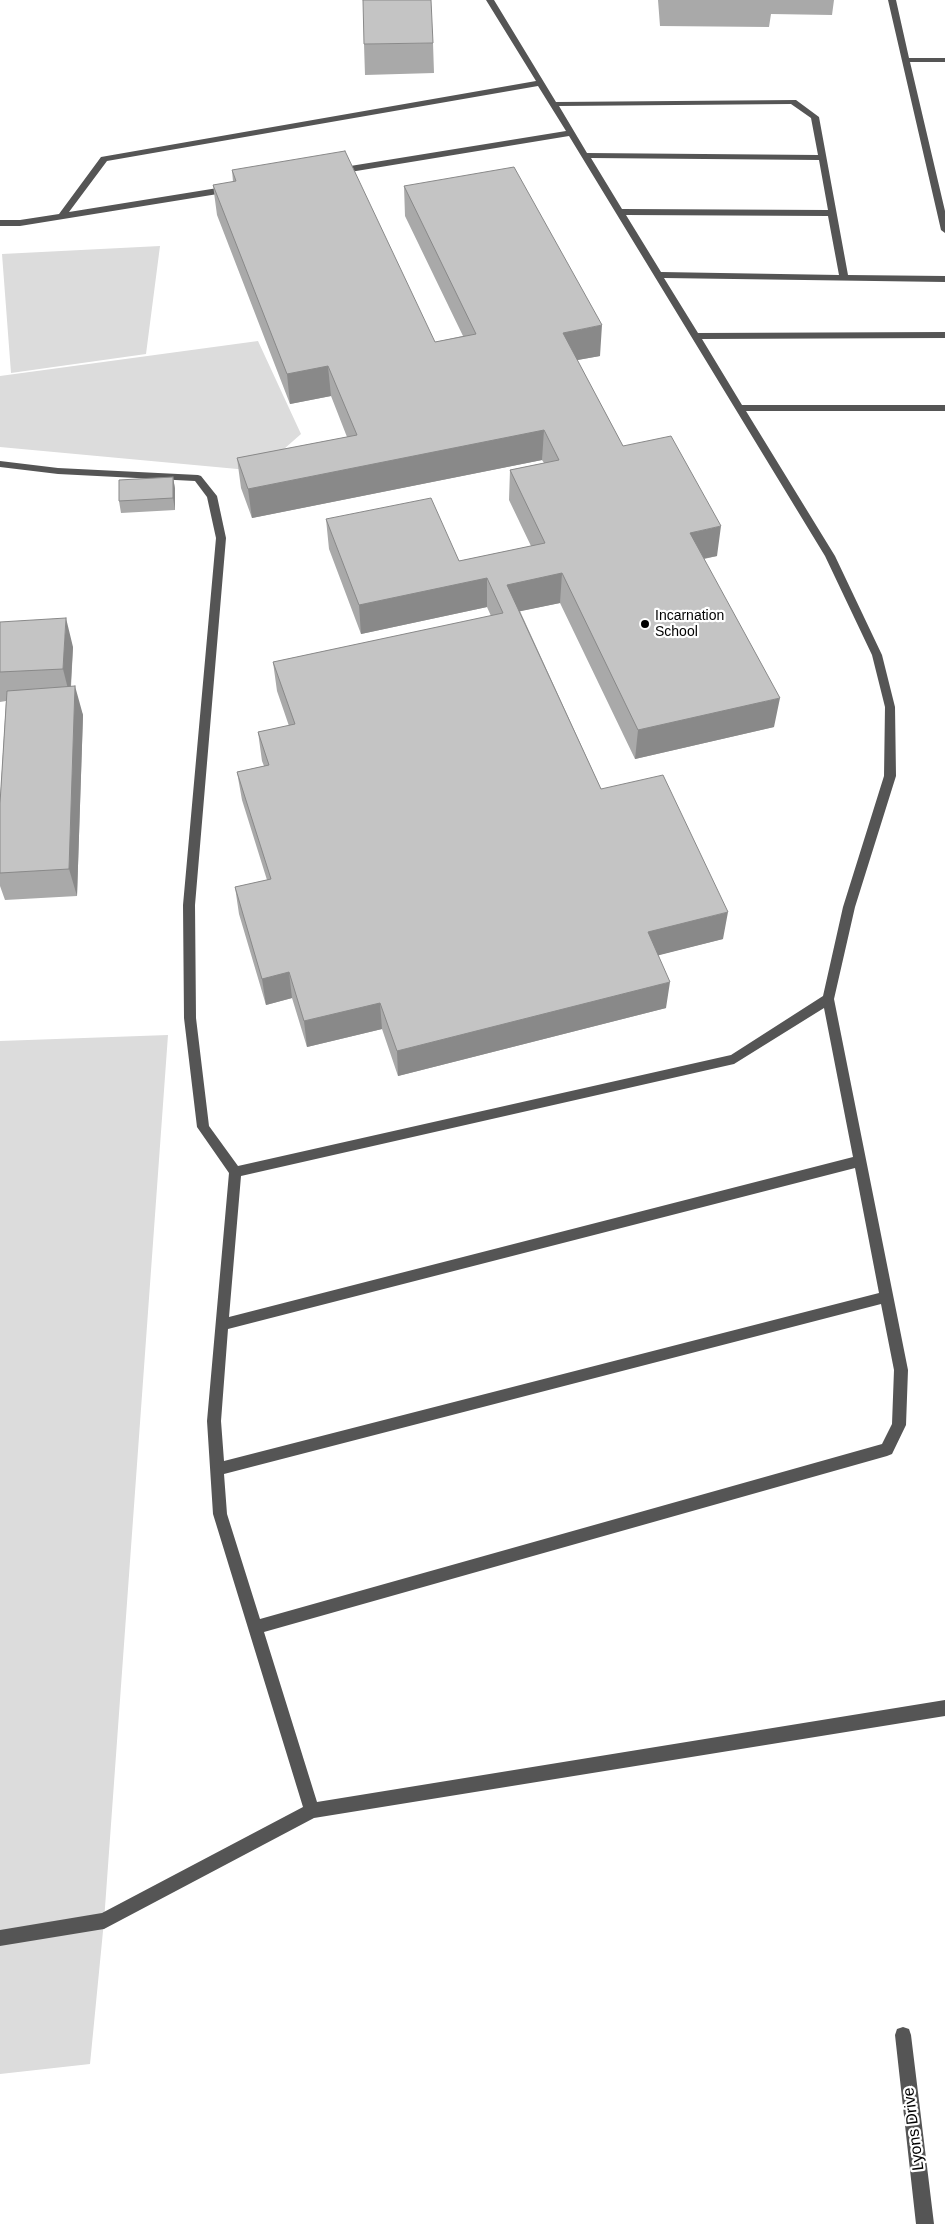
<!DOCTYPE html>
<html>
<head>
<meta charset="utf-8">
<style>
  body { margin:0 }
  canvas { display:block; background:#fff }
</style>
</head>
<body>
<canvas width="945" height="2224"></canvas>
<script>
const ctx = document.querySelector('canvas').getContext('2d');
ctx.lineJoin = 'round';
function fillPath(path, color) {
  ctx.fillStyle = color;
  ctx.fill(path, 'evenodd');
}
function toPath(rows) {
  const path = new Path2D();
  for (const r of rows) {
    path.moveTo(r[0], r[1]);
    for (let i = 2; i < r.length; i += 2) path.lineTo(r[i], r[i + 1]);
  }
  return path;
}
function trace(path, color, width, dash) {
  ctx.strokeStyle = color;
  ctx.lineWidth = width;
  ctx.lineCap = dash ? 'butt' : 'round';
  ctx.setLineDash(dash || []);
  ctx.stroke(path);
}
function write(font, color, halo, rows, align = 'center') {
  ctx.font = font + ' Arial,sans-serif';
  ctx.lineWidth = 4.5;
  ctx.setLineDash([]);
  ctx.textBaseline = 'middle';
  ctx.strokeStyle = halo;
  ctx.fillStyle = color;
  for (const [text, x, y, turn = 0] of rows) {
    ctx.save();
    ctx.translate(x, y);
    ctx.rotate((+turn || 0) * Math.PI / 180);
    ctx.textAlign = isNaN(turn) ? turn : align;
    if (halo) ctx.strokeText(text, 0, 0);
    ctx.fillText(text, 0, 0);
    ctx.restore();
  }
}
fillPath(toPath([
  [160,246,146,354,11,373,2,254],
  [258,341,301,434,259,471,0,447,0,376],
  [168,1035,104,1921,90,2064,0,2074,0,1041]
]), '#dcdcdc');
fillPath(toPath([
  [486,0,494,0,556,102,796,100,819,117,848,275,945,276,945,282,664,278,698,333,945,332,945,338,702,339,742,405,945,405,945,411,746,411,835,556,882,655,895,707,896,776,855,907,834,999,908,1370,906,1425,892,1454,887,1456,264,1632,317,1802,945,1700,945,1716,314,1818,104,1929,0,1946,0,1930,102,1913,303,1807,213,1514,207,1421,229,1173,197,1127,184,1018,183,905,216,538,207,497,195,481,58,474,0,467,0,461,58,468,198,475,201,476,217,496,226,538,195,905,196,1018,209,1126,238,1166,731,1055,823,996,843,907,884,776,885,707,872,655,825,556,569,136,338,174,334,171,338,168,566,131,538,86,107,161,69,212,230,186,234,189,230,192,20,226,0,226,0,220,20,220,59,214,101,157,536,81,486,0],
  [791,104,811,118,818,155,587,153,559,106,791,104],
  [591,158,819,160,828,210,622,209,591,158],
  [626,215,828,216,839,275,661,272,626,215],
  [824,1008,853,1157,229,1317,241,1176,734,1064,824,1008],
  [855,1168,879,1293,224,1461,221,1421,228,1329,855,1168],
  [881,1304,894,1370,892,1424,882,1444,260,1619,227,1514,224,1474,881,1304],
  [888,0,896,0,909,58,945,58,945,62,910,62,945,211,945,233,941,230,888,0],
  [903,2027,909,2029,911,2035,934,2224,916,2224,895,2035,897,2029,903,2027]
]), '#555');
fillPath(toPath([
  [658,0,834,0,832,15,771,14,769,27,660,26],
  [433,43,434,73,365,75,364,44],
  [232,170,435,342,463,336,405,216,404,186,600,356,577,360,623,446,717,556,704,559,774,727,635,759,560,603,520,611,601,789,723,939,658,955,666,1008,398,1076,382,1029,307,1047,292,998,266,1005,239,914,235,887,267,880,242,800,237,772,264,766,262,761,258,732,289,726,277,691,273,662,491,616,487,607,361,634,329,549,326,519,459,561,531,546,509,500,510,470,544,463,542,460,252,518,241,488,237,458,347,437,331,396,290,404,217,215,213,185,233,182],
  [173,477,175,489,175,510,121,513,119,501],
  [0,622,73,647,71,687,83,715,77,896,5,900,0,886,0,803,6,701,0,702]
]), '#a9a9a9');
fillPath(toPath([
  [602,325,600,356,561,363,563,333],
  [328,366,331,396,290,404,287,374],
  [544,430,542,460,252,518,248,489],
  [173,477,175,489,175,510,173,498],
  [721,526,717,556,686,562,690,533],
  [562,573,560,603,507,614,507,585],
  [487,578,487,607,361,634,359,605],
  [66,618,73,647,70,697,63,669],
  [75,686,83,715,77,896,69,869],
  [780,698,774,727,635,759,638,730],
  [728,912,723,939,644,959,648,932],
  [289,972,292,998,266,1005,262,979],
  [670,982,666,1008,398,1076,397,1051],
  [380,1003,382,1029,307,1047,304,1021]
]), '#898989');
const building = toPath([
  [363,0,431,0,433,43,364,44,363,0],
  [345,151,435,342,476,334,404,186,514,167,602,325,563,333,623,446,671,436,721,526,690,533,780,698,638,730,562,573,507,585,601,789,663,775,728,912,648,932,670,982,397,1051,380,1003,304,1021,289,972,262,979,235,887,271,879,237,772,269,765,258,732,295,724,273,662,503,613,487,578,359,605,326,519,431,498,459,561,545,543,510,470,559,460,544,430,248,489,237,458,357,435,328,366,287,374,213,185,236,181,232,170,345,151],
  [173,477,173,498,119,501,119,480,173,477],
  [66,618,63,669,0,672,0,622,66,618],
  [75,686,69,869,0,873,0,803,7,691,75,686]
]);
fillPath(building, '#c4c4c4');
trace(building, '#898989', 1);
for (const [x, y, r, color] of [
  [645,624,5,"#000"]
]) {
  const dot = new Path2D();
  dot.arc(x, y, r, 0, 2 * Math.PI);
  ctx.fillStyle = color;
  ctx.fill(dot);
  trace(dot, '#fff', 2);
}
write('14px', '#000', '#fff', [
  ["Incarnation",655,616],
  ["School",655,632]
], 'left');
write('16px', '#000', '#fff', [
  ["Lyons Drive",914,2129,-97]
]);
</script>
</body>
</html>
